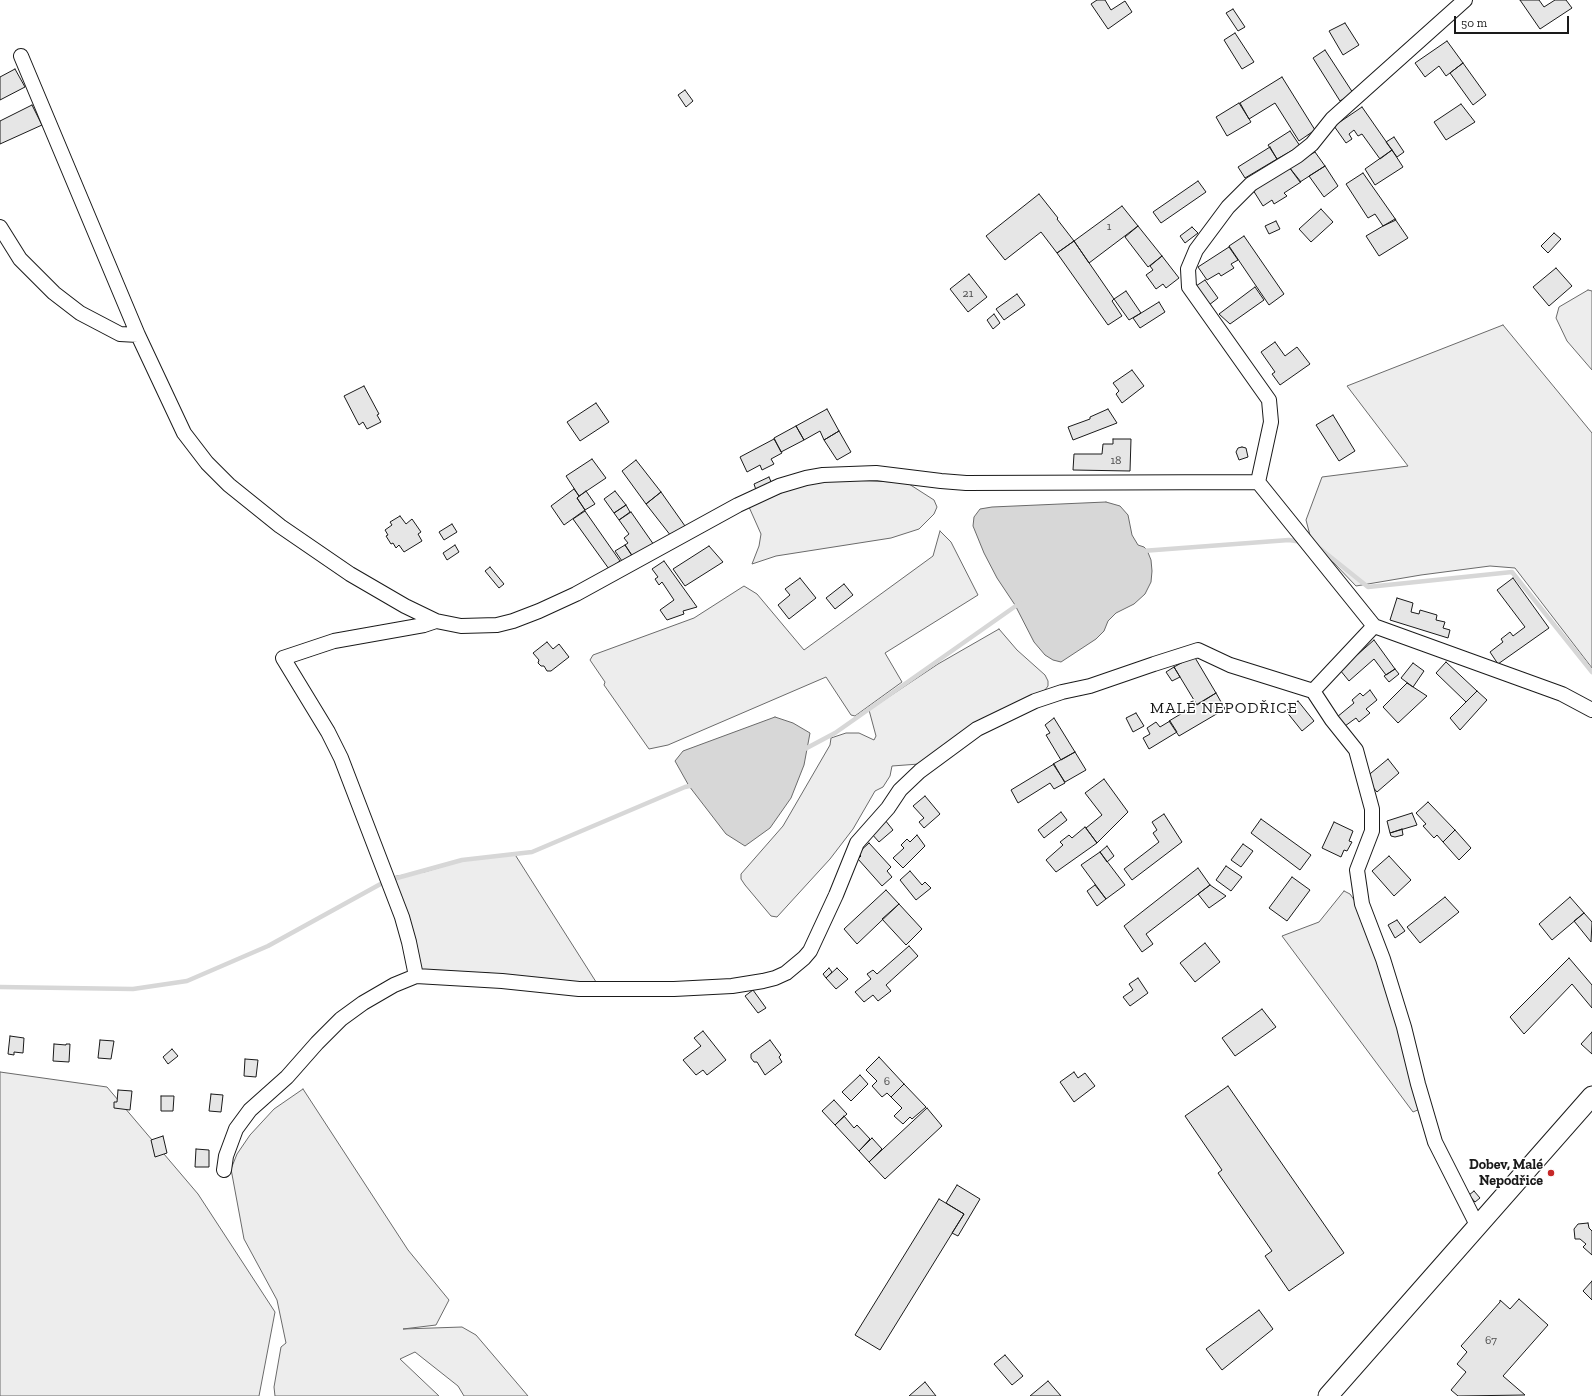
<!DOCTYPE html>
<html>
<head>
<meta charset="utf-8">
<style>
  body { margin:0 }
  #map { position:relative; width:1592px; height:1396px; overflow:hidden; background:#fff; font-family:"Zilla Slab",serif }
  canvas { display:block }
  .scale { position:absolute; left:1454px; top:16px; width:115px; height:18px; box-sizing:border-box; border:2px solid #1a1a1a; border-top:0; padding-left:5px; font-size:12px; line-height:14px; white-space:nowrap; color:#1a1a1a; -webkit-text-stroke:3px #fff; paint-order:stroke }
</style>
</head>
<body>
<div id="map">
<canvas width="1592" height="1396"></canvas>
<div class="scale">50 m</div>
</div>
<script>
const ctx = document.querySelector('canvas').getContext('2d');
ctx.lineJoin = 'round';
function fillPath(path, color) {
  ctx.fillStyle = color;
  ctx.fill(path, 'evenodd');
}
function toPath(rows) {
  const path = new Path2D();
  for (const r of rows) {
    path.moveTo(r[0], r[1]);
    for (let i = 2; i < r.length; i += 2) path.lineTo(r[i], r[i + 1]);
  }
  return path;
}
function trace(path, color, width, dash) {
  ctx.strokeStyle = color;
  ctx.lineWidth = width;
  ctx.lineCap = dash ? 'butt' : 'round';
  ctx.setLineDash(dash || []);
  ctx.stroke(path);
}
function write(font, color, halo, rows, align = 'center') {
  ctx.font = font + ' "Zilla Slab",serif';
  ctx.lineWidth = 3;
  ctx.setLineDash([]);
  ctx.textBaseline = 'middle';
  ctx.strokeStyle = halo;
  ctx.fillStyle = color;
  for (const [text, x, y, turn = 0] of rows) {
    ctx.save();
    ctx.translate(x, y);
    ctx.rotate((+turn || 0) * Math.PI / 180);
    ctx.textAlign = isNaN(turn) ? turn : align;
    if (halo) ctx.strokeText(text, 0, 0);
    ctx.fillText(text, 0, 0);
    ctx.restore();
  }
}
const built = toPath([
  [1588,290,1592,291,1592,370,1567,341,1556,318,1559,307,1588,290],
  [1503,325,1592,433,1592,668,1515,568,1490,566,1421,575,1356,586,1311,539,1306,520,1322,477,1408,466,1347,386,1503,325],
  [850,480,895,482,909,484,934,500,937,507,934,514,919,529,891,538,776,556,752,564,759,546,761,534,749,507,795,487,822,481,850,480],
  [940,531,951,542,978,595,885,653,902,682,855,716,851,715,826,677,668,745,649,749,604,685,605,682,590,660,593,655,694,618,744,586,757,594,804,650,933,556,940,531],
  [999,629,1017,650,1045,675,1048,681,1048,686,1045,690,1030,697,919,764,892,766,890,776,883,787,875,791,853,829,830,859,777,917,771,916,745,885,741,879,741,874,783,826,830,745,831,738,846,733,859,733,874,740,876,736,869,710,938,664,999,629],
  [514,853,598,985,529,980,488,973,426,975,418,968,391,877,424,872,465,860,514,853],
  [1344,891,1350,894,1357,904,1400,1025,1420,1109,1413,1112,1282,936,1319,922,1344,891],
  [0,1072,107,1087,198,1194,275,1312,259,1396,0,1396,0,1072],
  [303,1089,408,1250,449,1300,436,1325,403,1329,462,1327,476,1335,528,1396,464,1396,458,1386,415,1352,400,1359,439,1396,275,1396,274,1387,281,1347,286,1343,277,1300,244,1239,231,1169,237,1154,250,1135,274,1109,303,1089]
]);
fillPath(built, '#ededed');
trace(built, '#6a6a6a', 1);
const water = toPath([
  [1106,502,1120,506,1128,515,1132,535,1138,545,1144,547,1147,550,1151,560,1152,571,1151,582,1145,594,1134,604,1116,613,1108,621,1104,631,1096,639,1061,662,1053,660,1045,655,1034,642,1015,605,997,578,984,553,973,526,974,517,980,509,992,507,1106,502],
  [775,717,793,723,810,733,804,765,791,798,770,828,745,846,726,834,689,786,675,761,683,751,775,717]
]);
fillPath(water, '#d7d7d7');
trace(water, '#6a6a6a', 1);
trace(toPath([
  [1318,547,1368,587,1512,572,1592,672],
  [1142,551,1289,540,1302,542],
  [803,750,835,733,1020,603],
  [0,987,133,989,187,981,268,946,386,881,462,860,532,852,685,787,694,785]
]), '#d7d7d7', 4.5);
const building = toPath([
  [1097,0,1105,0,1111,10,1125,1,1132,12,1108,29,1091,4,1097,0],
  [1520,0,1539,0,1544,7,1555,0,1566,0,1572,8,1540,29,1520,0],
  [1233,9,1245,27,1238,31,1226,13,1233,9],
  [1345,23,1359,45,1343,55,1329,31,1345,23],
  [1235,33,1254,62,1242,69,1224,40,1235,33],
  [1447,41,1463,63,1446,76,1439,66,1425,77,1415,63,1447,41],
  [1325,50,1353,93,1340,101,1313,58,1325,50],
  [1463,63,1486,95,1473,105,1450,73,1463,63],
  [15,69,25,87,0,100,0,77,15,69],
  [1282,77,1315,130,1299,141,1275,103,1249,119,1240,103,1282,77],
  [685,90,693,101,686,107,678,95,685,90],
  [1239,103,1251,122,1227,136,1216,117,1239,103],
  [1461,104,1475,122,1446,140,1434,122,1461,104],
  [32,105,42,125,0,144,0,121,32,105],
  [1362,107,1392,150,1380,159,1362,134,1358,136,1354,130,1349,134,1352,139,1346,143,1334,126,1362,107],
  [1290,131,1300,146,1277,159,1268,145,1290,131],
  [1394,137,1404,152,1397,157,1386,142,1394,137],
  [1270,147,1277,159,1245,178,1238,167,1270,147],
  [1392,150,1403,167,1375,185,1365,169,1392,150],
  [1315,152,1325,166,1300,182,1289,167,1315,152],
  [1325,166,1338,186,1324,197,1309,176,1325,166],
  [1289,167,1301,182,1284,193,1287,196,1274,204,1272,200,1263,206,1253,190,1289,167],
  [1363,173,1396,220,1383,226,1375,214,1368,218,1346,184,1363,173],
  [1198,181,1206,192,1161,223,1153,212,1198,181],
  [1039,194,1058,218,1057,219,1074,241,1057,253,1041,232,1005,260,986,236,1039,194],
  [1122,206,1138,226,1089,263,1074,241,1122,206],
  [1321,209,1333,222,1311,242,1299,229,1321,209],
  [1395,219,1408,238,1379,256,1366,236,1395,219],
  [1276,221,1280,229,1269,234,1265,226,1276,221],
  [1138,226,1162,256,1148,267,1125,237,1138,226],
  [1192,227,1198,233,1185,243,1180,236,1192,227],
  [1554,233,1561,239,1548,253,1541,246,1554,233],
  [1244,236,1284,294,1269,305,1229,246,1244,236],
  [1074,241,1114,299,1112,301,1122,316,1108,325,1057,253,1074,241],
  [1229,247,1238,260,1231,264,1234,268,1221,276,1219,273,1207,280,1198,267,1229,247],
  [1162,256,1179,278,1166,288,1163,284,1156,289,1146,275,1153,270,1150,266,1162,256],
  [1556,268,1572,286,1549,306,1533,287,1556,268],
  [969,274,987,297,968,312,950,289,969,274],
  [1205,280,1218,298,1209,305,1196,286,1205,280],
  [1255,287,1264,300,1230,324,1219,314,1255,287],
  [1126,291,1141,313,1129,320,1114,299,1126,291],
  [1017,294,1025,305,1004,320,996,309,1017,294],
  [1159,302,1165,312,1140,328,1133,318,1159,302],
  [994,314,1000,323,993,329,987,320,994,314],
  [1275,342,1285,356,1297,347,1310,364,1280,385,1272,374,1275,372,1261,352,1275,342],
  [1132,370,1144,386,1122,403,1116,394,1119,391,1113,383,1132,370],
  [364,386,379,414,377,415,381,422,367,429,363,422,359,425,344,396,364,386],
  [596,403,609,422,580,441,567,422,596,403],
  [827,409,839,431,824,440,820,431,804,440,796,426,827,409],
  [1108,409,1117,423,1073,440,1068,427,1090,419,1090,417,1108,409],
  [1333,415,1355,451,1339,461,1316,425,1333,415],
  [796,426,804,440,781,452,774,438,796,426],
  [839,431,851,452,837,460,824,440,839,431],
  [774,439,782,453,771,459,774,464,762,470,760,465,747,472,740,457,774,439],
  [1113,439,1131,439,1130,471,1073,470,1074,454,1102,454,1103,444,1113,444,1113,439],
  [1242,447,1246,448,1248,457,1239,460,1236,452,1238,448,1242,447],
  [592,459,606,478,579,496,566,476,592,459],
  [636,460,661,492,646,504,622,471,636,460],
  [769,477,772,484,756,490,754,484,769,477],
  [574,489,579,496,577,498,585,510,564,525,551,506,574,489],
  [586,491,595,504,585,510,577,498,586,491],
  [615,491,626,505,614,513,604,499,615,491],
  [661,492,685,526,671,536,646,504,661,492],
  [626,505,630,512,619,520,614,513,626,505],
  [585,511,620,561,609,569,573,519,585,511],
  [631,512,654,545,633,557,625,545,628,543,624,538,629,534,619,520,631,512],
  [400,516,406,524,412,519,421,532,418,534,422,541,404,552,399,545,396,548,393,543,391,544,386,536,388,535,385,530,392,525,390,522,400,516],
  [452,524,457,532,444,540,439,532,452,524],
  [455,545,459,552,447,560,443,553,455,545],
  [625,545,633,557,622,561,615,551,625,545],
  [709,546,723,562,685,586,673,569,709,546],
  [664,561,697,607,683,611,684,614,667,620,660,610,674,600,662,582,659,585,655,579,658,577,652,569,664,561],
  [490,567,504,584,499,588,485,571,490,567],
  [800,578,816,598,789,619,778,605,790,595,785,589,800,578],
  [1513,578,1549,628,1498,664,1490,652,1503,642,1501,639,1510,632,1513,636,1525,627,1497,590,1513,578],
  [844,584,853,595,835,609,826,598,844,584],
  [1397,598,1413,603,1411,612,1419,614,1420,610,1437,615,1436,620,1445,622,1443,628,1450,630,1448,638,1390,620,1397,598],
  [1374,640,1395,669,1386,675,1374,659,1349,681,1340,670,1374,640],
  [547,642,553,649,559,644,569,657,551,671,547,671,544,666,541,666,538,663,539,660,533,653,547,642],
  [1194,656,1216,693,1197,705,1174,667,1194,656],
  [1446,662,1477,691,1466,702,1436,673,1446,662],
  [1413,663,1424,671,1413,687,1401,678,1413,663],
  [1174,667,1180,677,1172,681,1166,672,1174,667],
  [1395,669,1399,674,1389,682,1384,676,1395,669],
  [1407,683,1427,696,1398,723,1383,707,1407,683],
  [1370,690,1377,700,1366,709,1370,713,1359,722,1356,718,1345,726,1337,717,1354,703,1352,700,1360,693,1363,696,1370,690],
  [1477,691,1487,700,1460,730,1450,718,1477,691],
  [1216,693,1225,709,1179,736,1169,721,1216,693],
  [1298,701,1314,721,1302,731,1286,711,1298,701],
  [1136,713,1144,726,1133,732,1126,718,1136,713],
  [1054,718,1075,752,1061,760,1046,735,1050,733,1045,725,1054,718],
  [1170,721,1177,732,1149,749,1143,738,1150,734,1147,728,1156,722,1160,727,1170,721],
  [1075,752,1086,770,1065,782,1053,764,1075,752],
  [1388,759,1399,773,1377,792,1365,778,1388,759],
  [1054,764,1065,783,1054,789,1050,783,1018,803,1011,790,1054,764],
  [1104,779,1128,812,1097,843,1086,828,1102,815,1085,793,1104,779],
  [925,796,940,814,924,828,919,822,924,818,913,806,925,796],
  [1428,802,1455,830,1443,842,1437,835,1434,838,1423,826,1426,824,1416,813,1428,802],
  [1061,812,1067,820,1044,838,1038,830,1061,812],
  [1412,813,1417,825,1390,833,1387,821,1412,813],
  [1164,814,1182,842,1132,880,1124,869,1159,842,1153,833,1157,830,1152,822,1164,814],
  [1261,819,1311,855,1300,870,1251,833,1261,819],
  [885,820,893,830,879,842,871,833,885,820],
  [1334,822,1353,831,1349,841,1352,842,1347,851,1344,850,1341,857,1322,848,1334,822],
  [1085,827,1097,843,1056,872,1046,860,1063,845,1060,842,1069,835,1072,838,1085,827],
  [1402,829,1403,835,1395,837,1391,836,1390,833,1402,829],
  [1455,830,1471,848,1459,860,1443,842,1455,830],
  [917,835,925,846,903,868,893,858,904,848,901,845,907,839,910,842,917,835],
  [869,843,891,867,887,871,892,877,882,886,858,859,861,856,858,853,869,843],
  [1243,844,1253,851,1241,867,1231,860,1243,844],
  [1107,846,1114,856,1107,862,1100,852,1107,846],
  [1100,852,1125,885,1106,899,1081,865,1100,852],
  [1389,856,1411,880,1394,896,1372,871,1389,856],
  [1226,866,1242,877,1231,891,1216,880,1226,866],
  [1198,868,1210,885,1146,934,1153,944,1142,952,1124,926,1198,868],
  [910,871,922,885,925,882,931,888,916,900,900,880,910,871],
  [1292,877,1310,890,1287,921,1269,908,1292,877],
  [1095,885,1106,899,1097,906,1087,891,1095,885],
  [1210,885,1226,896,1209,908,1198,894,1210,885],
  [886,890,899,904,857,944,844,929,886,890],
  [1445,897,1459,912,1420,943,1407,927,1445,897],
  [1570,897,1584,913,1552,940,1539,924,1570,897],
  [899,904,922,929,906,945,882,919,899,904],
  [1584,913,1592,922,1591,942,1574,921,1584,913],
  [1397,920,1405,931,1395,938,1388,925,1397,920],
  [1205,943,1220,962,1195,982,1180,963,1205,943],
  [909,946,918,956,886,985,891,991,878,1001,873,995,864,1002,855,992,871,979,867,974,873,970,877,974,909,946],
  [1569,958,1592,985,1592,1008,1572,984,1524,1034,1510,1017,1569,958],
  [829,968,832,972,826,978,823,974,829,968],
  [837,968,848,979,836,989,826,978,837,968],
  [1138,978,1148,993,1130,1006,1123,997,1133,990,1129,984,1138,978],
  [753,990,766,1008,758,1013,745,996,753,990],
  [1262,1009,1276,1027,1235,1056,1222,1038,1262,1009],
  [703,1031,726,1060,707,1075,703,1070,696,1075,683,1060,701,1046,694,1038,703,1031],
  [1592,1032,1592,1054,1581,1044,1592,1032],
  [10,1036,24,1038,23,1053,14,1052,14,1055,8,1054,10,1036],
  [100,1040,114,1041,111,1059,98,1058,100,1040],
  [770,1040,781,1055,779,1057,782,1062,765,1075,757,1062,754,1062,751,1058,751,1054,770,1040],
  [54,1044,66,1045,66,1044,70,1044,69,1062,53,1061,54,1044],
  [172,1049,178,1056,168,1064,163,1057,172,1049],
  [879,1057,904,1084,891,1097,887,1093,882,1097,872,1086,877,1081,866,1070,879,1057],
  [245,1059,258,1060,256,1077,244,1076,245,1059],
  [1074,1072,1078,1078,1085,1073,1095,1086,1074,1102,1060,1082,1074,1072],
  [860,1075,868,1084,851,1101,842,1092,860,1075],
  [904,1084,926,1107,912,1119,910,1117,903,1124,894,1116,902,1108,891,1097,904,1084],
  [1228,1086,1344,1253,1289,1291,1265,1256,1272,1251,1218,1173,1222,1170,1185,1116,1228,1086],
  [118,1090,132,1091,130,1110,114,1108,114,1102,117,1102,118,1090],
  [211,1094,223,1095,221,1112,209,1111,211,1094],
  [161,1096,174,1096,173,1111,161,1111,161,1096],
  [834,1100,847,1114,835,1125,822,1111,834,1100],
  [927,1108,942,1126,885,1179,869,1162,927,1108],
  [844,1116,854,1128,857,1125,870,1139,859,1151,835,1125,844,1116],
  [163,1136,167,1153,155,1157,151,1140,163,1136],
  [872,1138,882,1149,869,1162,859,1151,872,1138],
  [196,1149,209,1150,209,1167,195,1167,196,1149],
  [957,1185,980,1199,958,1236,952,1233,964,1214,946,1203,957,1185],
  [1474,1191,1480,1198,1475,1202,1469,1195,1474,1191],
  [939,1199,964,1214,880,1350,855,1335,939,1199],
  [1588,1223,1589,1228,1592,1231,1592,1255,1583,1247,1586,1244,1580,1239,1575,1239,1574,1229,1578,1224,1588,1223],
  [1592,1281,1592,1300,1583,1291,1592,1281],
  [1519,1299,1548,1325,1503,1376,1525,1395,1458,1396,1451,1390,1466,1372,1457,1364,1467,1352,1461,1346,1500,1302,1500,1300,1510,1309,1519,1299],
  [1259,1310,1273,1329,1222,1370,1206,1349,1259,1310],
  [1005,1355,1023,1376,1012,1385,994,1364,1005,1355],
  [1048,1381,1061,1396,1030,1396,1048,1381],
  [925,1382,936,1396,909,1396,925,1382]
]);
fillPath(building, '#e6e6e6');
trace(building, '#1a1a1a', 1);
const minor = toPath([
  [21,56,138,335,184,433,207,463,229,485,280,526,350,574,405,606,436,621,461,626,497,625,513,621,539,611,576,594,738,505,779,486,806,478,823,475,876,473,941,481,966,483,1258,482],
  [0,227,20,259,54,293,80,313,120,334,138,335],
  [1374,626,1258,482,1271,422,1269,400,1189,287,1188,269,1196,250,1228,207,1251,184,1297,156,1312,144,1332,119,1465,0],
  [416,976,409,942,402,917,341,758,328,732,283,658,334,641,424,625,436,621],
  [224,1170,226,1156,236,1129,250,1110,287,1077,317,1043,341,1019,363,1003,394,985,416,976,502,981,579,989,674,989,732,986,763,981,775,978,786,973,804,958,810,951,836,895,857,843,888,808,900,790,920,771,977,729,1035,701,1062,692,1090,686,1154,664,1198,650,1230,665,1313,691],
  [1477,1225,1435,1142,1418,1084,1404,1027,1383,959,1362,904,1357,870,1372,831,1372,809,1356,750,1332,720,1313,691,1374,626,1562,694,1592,710]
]);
const secondary = toPath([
  [1328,1396,1592,1096]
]);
trace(minor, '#1a1a1a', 16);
trace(secondary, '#1a1a1a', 21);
trace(minor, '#fff', 14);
trace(secondary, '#fff', 19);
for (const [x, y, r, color] of [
  [1551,1173,4,"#c62828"]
]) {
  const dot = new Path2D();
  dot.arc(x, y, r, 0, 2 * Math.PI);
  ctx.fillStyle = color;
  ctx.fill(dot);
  trace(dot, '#fff', 1.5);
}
write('12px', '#4d4d4d', null, [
  ["1",1109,227],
  ["21",968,294],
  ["18",1116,461],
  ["6",887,1082],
  ["67",1491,1341]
]);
write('bold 14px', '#1a1a1a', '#fff', [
  ["Dobev, Malé",1543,1165],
  ["Nepodřice",1543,1181]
], 'right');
ctx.letterSpacing = '1px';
write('16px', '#1a1a1a', '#fff', [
  ["MALÉ NEPODŘICE",1224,708]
]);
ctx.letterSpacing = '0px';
</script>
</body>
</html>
